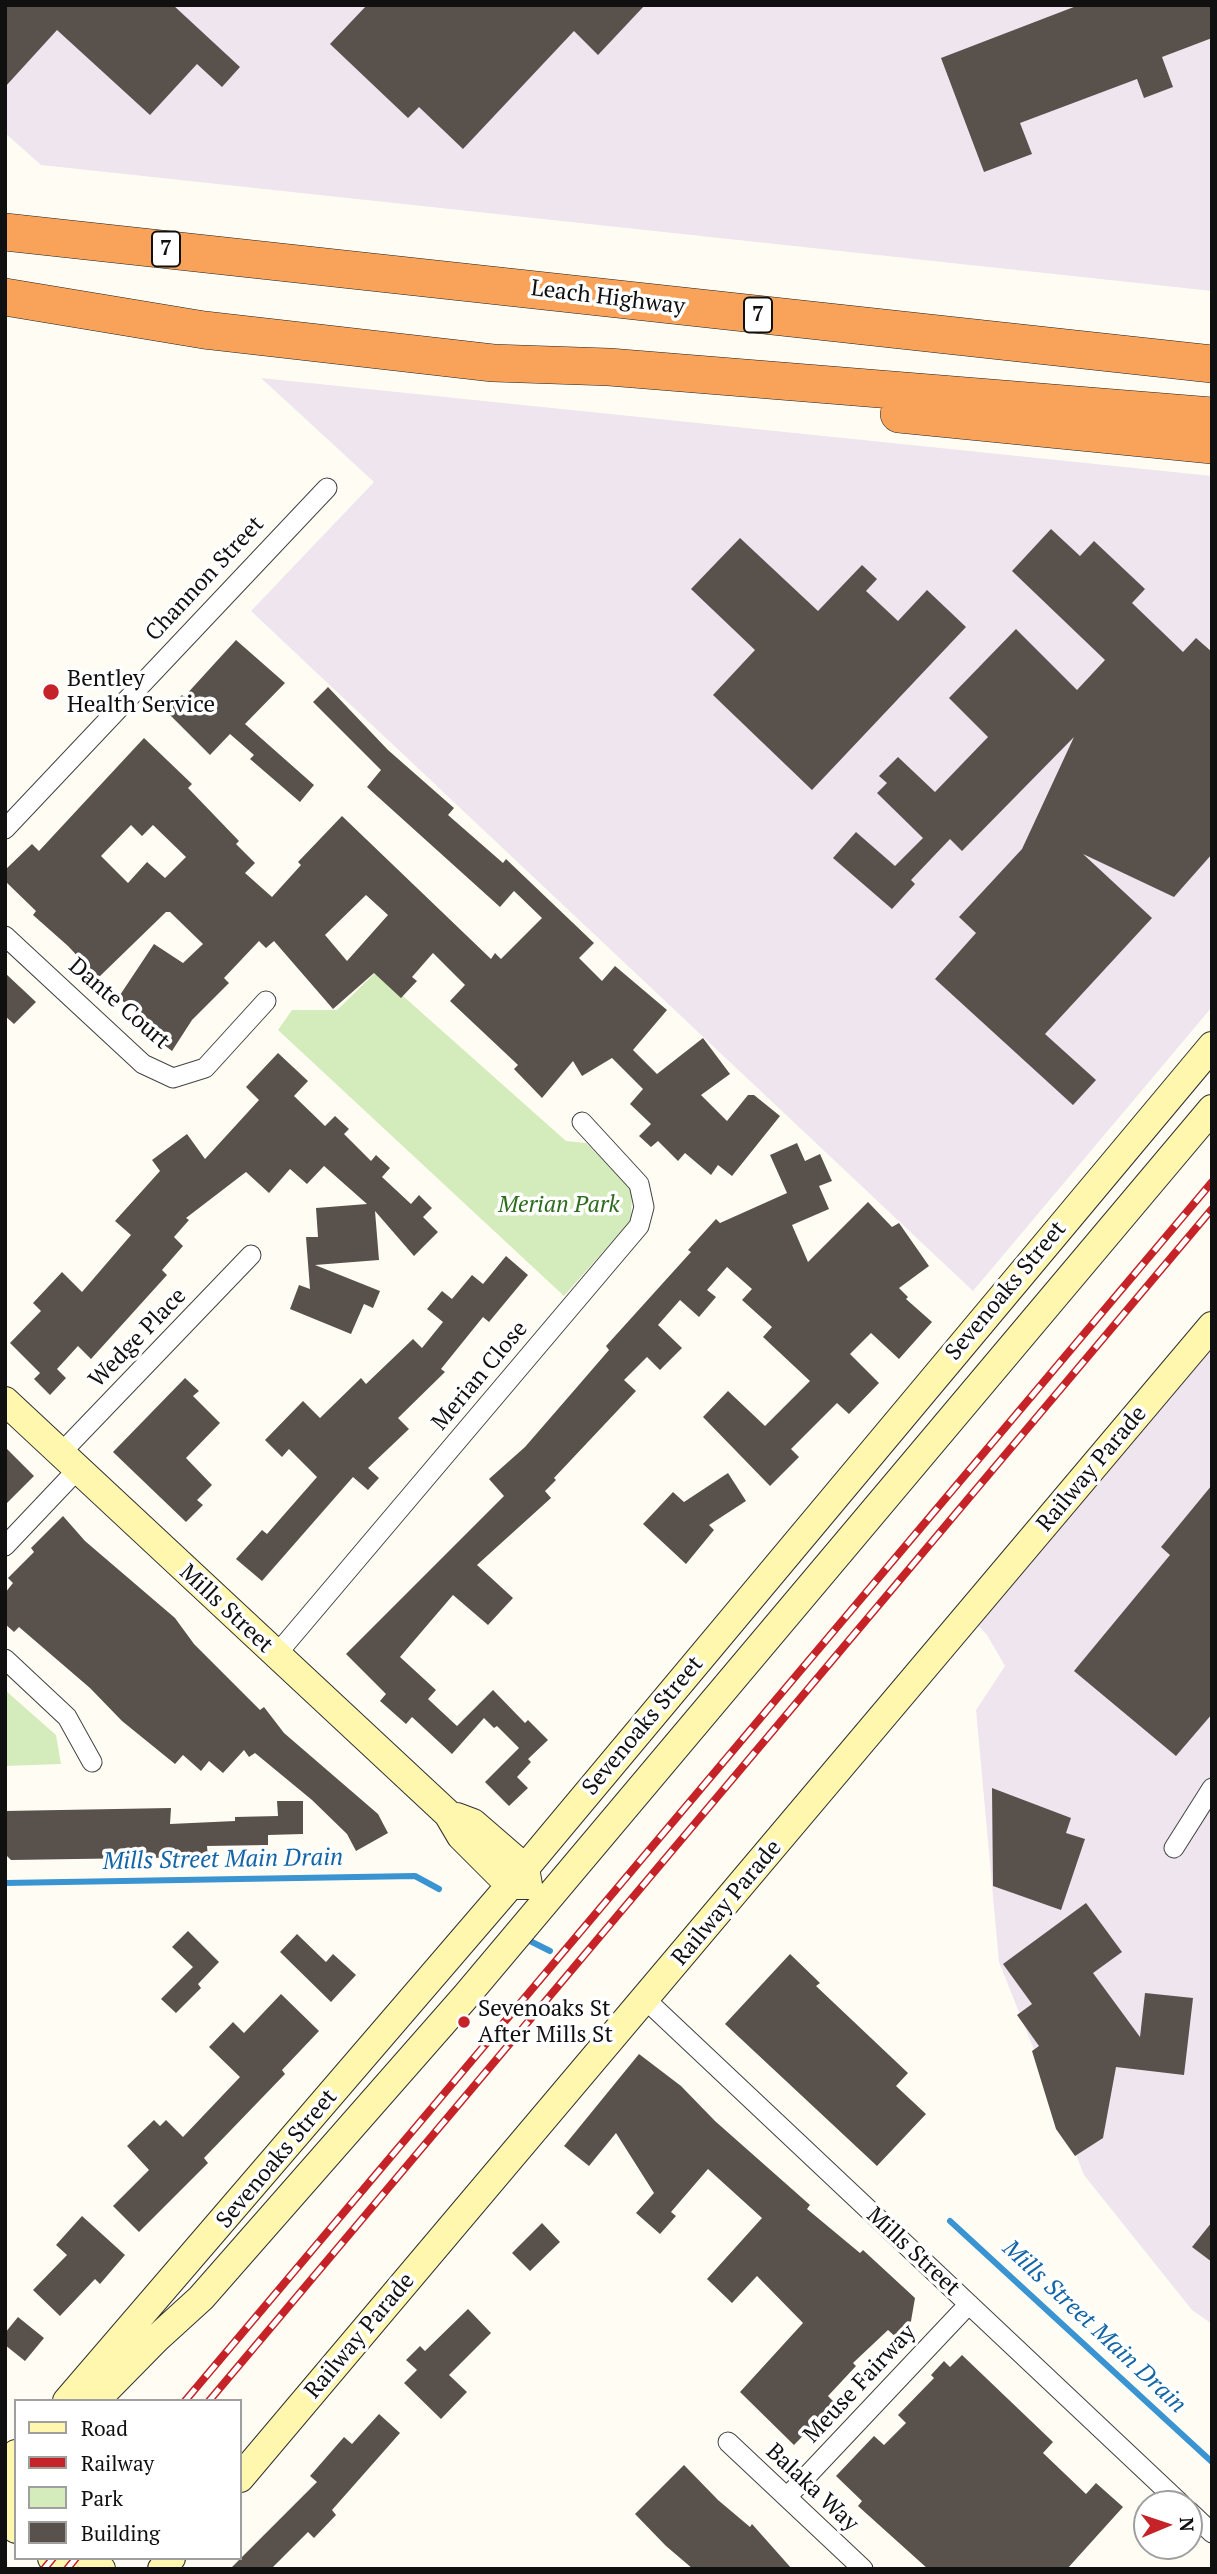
<!DOCTYPE html>
<html>
<head>
<meta charset="utf-8">
<style>
  body { margin:0 }
  #map { position:relative; width:1217px; height:2574px; overflow:hidden; background:#fffdf3; font-family:"PT Serif",serif }
  canvas { display:block }
  .frame { position:absolute; inset:0; border:7px solid #101010; pointer-events:none }
  .legend { position:absolute; left:14px; top:2399px; width:228px; height:161px; box-sizing:border-box; background:#fff; border:2px solid #9f9f9f; margin:0; padding:9px 12px; list-style:none; font-size:21px; color:#101010 }
  .legend li { display:flex; align-items:center; gap:14px; height:35px }
  .legend b { width:35px; border:2px solid #9f9f9f }
  .north { position:absolute; left:1133px; top:2490px; width:70px; height:70px; box-sizing:border-box; background:#fff; border:2px solid #9f9f9f; border-radius:50%; rotate:88deg; font-size:19px; font-weight:700; line-height:28px; text-align:center; color:#101010 }
  .north::after { content:''; display:block; margin:auto; width:24px; height:32px; background:#c62329; clip-path:polygon(50% 0,100% 100%,50% 72%,0 100%) }
</style>
</head>
<body>
<div id="map">
<canvas width="1217" height="2574"></canvas>
<div class="frame"></div>
<ul class="legend">
<li><b style="height:9px;background:#fff7ae"></b>Road</li>
<li><b style="height:9px;background:#c62329"></b>Railway</li>
<li><b style="height:19px;background:#d4ecbb"></b>Park</li>
<li><b style="height:19px;background:#59514c"></b>Building</li>
</ul>
<div class="north">N</div>
</div>
<script>
const ctx = document.querySelector('canvas').getContext('2d');
ctx.lineJoin = 'round';
function fillPath(path, color) {
  ctx.fillStyle = color;
  ctx.fill(path, 'evenodd');
}
function toPath(rows) {
  const path = new Path2D();
  for (const r of rows) {
    path.moveTo(r[0], r[1]);
    for (let i = 2; i < r.length; i += 2) path.lineTo(r[i], r[i + 1]);
  }
  return path;
}
function trace(path, color, width, dash) {
  ctx.strokeStyle = color;
  ctx.lineWidth = width;
  ctx.lineCap = dash ? 'butt' : 'round';
  ctx.setLineDash(dash || []);
  ctx.stroke(path);
}
function write(font, color, halo, rows, align = 'center') {
  ctx.font = font + ' "PT Serif",serif';
  ctx.lineWidth = 7;
  ctx.setLineDash([]);
  ctx.textBaseline = 'middle';
  ctx.strokeStyle = halo;
  ctx.fillStyle = color;
  for (const [text, x, y, turn = 0] of rows) {
    ctx.save();
    ctx.translate(x, y);
    ctx.rotate((+turn || 0) * Math.PI / 180);
    ctx.textAlign = isNaN(turn) ? turn : align;
    if (halo) ctx.strokeText(text, 0, 0);
    ctx.fillText(text, 0, 0);
    ctx.restore();
  }
}
fillPath(toPath([
  [5,5,1212,5,1212,291,41,165,5,133],
  [261,378,1212,476,1212,1007,973,1291,251,611,374,482],
  [1212,1308,1212,2324,1192,2310,1084,2175,999,1962,976,1710,1005,1666,987,1635,961,1607]
]), '#eee5ef');
fillPath(toPath([
  [376,972,566,1141,586,1143,632,1188,631,1220,564,1296,278,1030,292,1010,337,1010],
  [5,1690,56,1735,61,1764,5,1766]
]), '#d4ecbb');
trace(toPath([
  [5,1883,415,1876,439,1889],
  [524,1938,550,1951],
  [950,2221,1212,2462]
]), '#3b94d2', 6);
fillPath(toPath([
  [5,5,173,5,240,67,222,87,197,64,150,115,57,30,5,87],
  [367,5,645,5,598,55,574,31,463,149,419,107,408,118,330,44],
  [1079,5,1212,5,1212,38,1162,57,1173,87,1144,98,1137,79,1020,123,1032,154,984,172,941,58],
  [1051,529,1080,556,1094,541,1145,589,1132,603,1183,652,1196,638,1212,652,1212,854,1174,897,1083,854,1152,918,1045,1034,1096,1080,1073,1105,935,979,976,933,959,917,1022,849,1074,737,962,851,950,839,911,880,915,884,892,909,833,858,856,832,895,866,923,838,877,793,887,783,879,776,898,757,935,792,988,737,949,698,1016,629,1077,690,1105,660,1012,571],
  [740,538,818,611,862,565,877,579,866,591,898,621,927,590,966,627,812,790,713,695,755,650,691,589],
  [236,640,285,683,245,724,314,785,300,802,250,759,254,755,230,734,210,755,166,711,182,695,184,697],
  [328,687,388,750,454,808,448,815,503,863,506,859,594,943,579,958,602,981,615,966,667,1010,633,1050,657,1074,703,1038,730,1074,701,1095,727,1121,748,1095,754,1095,780,1116,732,1176,718,1165,711,1175,685,1153,678,1161,658,1141,651,1147,639,1136,651,1124,630,1104,643,1089,612,1058,582,1076,573,1061,542,1098,514,1069,518,1065,450,1001,465,985,433,953,412,977,417,981,401,998,374,973,333,1009,274,941,266,948,259,941,224,978,229,983,192,1020,172,1051,133,1021,139,1012,118,998,154,944,183,963,203,944,170,912,166,912,98,978,68,946,33,915,36,911,5,881,5,870,32,844,39,851,144,738,192,784,188,788,239,841,236,844,255,863,245,873,272,897,301,865,298,862,342,816,491,959,495,953,501,959,542,918,514,891,500,907,367,787,381,770,313,702],
  [131,825,142,836,153,825,186,857,165,878,147,862,128,883,101,856],
  [366,895,388,915,347,961,325,935],
  [5,973,36,1002,14,1024,5,1016],
  [278,1053,308,1081,294,1096,325,1126,335,1116,349,1129,344,1134,371,1161,376,1155,390,1168,382,1177,411,1204,419,1195,432,1208,423,1217,438,1232,414,1256,375,1211,379,1260,315,1265,380,1291,373,1308,364,1304,351,1334,290,1309,299,1285,310,1289,306,1237,318,1237,316,1208,367,1204,324,1166,307,1184,290,1169,269,1193,246,1172,186,1218,189,1220,174,1237,183,1246,162,1270,167,1275,91,1359,78,1346,57,1369,66,1378,50,1395,34,1379,40,1373,10,1343,41,1311,33,1303,62,1272,82,1292,131,1235,115,1221,160,1171,152,1160,187,1134,205,1159,259,1100,246,1087],
  [797,1143,805,1161,820,1154,832,1181,819,1186,829,1209,792,1225,808,1262,868,1202,892,1227,899,1223,929,1266,899,1288,908,1297,906,1299,932,1322,899,1359,871,1333,850,1354,879,1383,849,1414,837,1403,791,1449,799,1457,770,1486,703,1417,728,1391,765,1426,810,1381,763,1337,772,1327,742,1300,752,1289,727,1267,707,1290,716,1297,699,1317,680,1300,658,1325,682,1348,660,1370,647,1357,624,1380,636,1391,554,1478,556,1480,545,1491,551,1498,477,1565,513,1598,488,1625,453,1595,400,1657,436,1690,428,1699,457,1726,493,1690,525,1723,528,1720,548,1740,528,1759,531,1762,517,1777,528,1788,509,1806,485,1782,519,1748,497,1726,494,1728,484,1718,452,1754,412,1717,406,1724,380,1701,386,1694,346,1654,504,1496,489,1479,525,1447,571,1394,609,1350,606,1346,691,1252,688,1250,716,1219,720,1223,787,1193,770,1155],
  [506,1256,528,1275,489,1322,483,1317,441,1369,445,1372,398,1418,409,1429,368,1468,379,1478,368,1490,353,1477,262,1581,236,1559,262,1530,267,1534,317,1477,289,1449,282,1457,265,1440,303,1401,320,1418,361,1378,366,1384,413,1339,422,1348,443,1322,427,1309,442,1291,452,1299,472,1275,483,1284],
  [185,1378,199,1391,193,1396,220,1423,186,1458,212,1485,197,1500,203,1505,186,1522,113,1452],
  [5,1447,34,1476,5,1505],
  [728,1473,746,1501,709,1525,714,1530,686,1564,643,1524,673,1492,684,1502],
  [1212,1485,1212,1714,1176,1756,1074,1671,1170,1555,1161,1547],
  [63,1516,85,1541,175,1618,194,1644,260,1710,264,1707,284,1733,378,1814,388,1833,356,1851,347,1834,312,1800,255,1753,249,1757,244,1750,223,1773,209,1761,201,1771,183,1755,175,1764,122,1721,90,1688,19,1627,14,1632,5,1624,5,1593,13,1583,8,1578,34,1552,31,1548],
  [992,1788,1071,1818,1066,1833,1085,1839,1061,1910,993,1886],
  [277,1801,303,1801,303,1834,268,1835,268,1845,207,1846,208,1857,11,1860,5,1854,5,1811,171,1808,170,1824,235,1821,235,1817,278,1816],
  [1086,1903,1122,1952,1093,1973,1140,2037,1145,1993,1193,1998,1184,2075,1116,2067,1103,2138,1075,2156,1056,2129,1032,2051,1039,2046,1017,2015,1032,2004,1003,1964],
  [188,1931,219,1962,198,1984,201,1988,176,2013,161,1999,193,1967,172,1947],
  [297,1934,326,1962,333,1954,356,1975,331,2002,280,1952],
  [790,1954,820,1983,816,1986,908,2073,896,2086,926,2114,877,2166,725,2024],
  [281,1994,319,2031,282,2070,285,2074,204,2158,208,2163,139,2232,113,2206,149,2170,127,2146,154,2120,160,2126,166,2120,183,2137,240,2077,209,2047,233,2022,244,2033],
  [639,2054,681,2086,715,2121,810,2205,807,2209,860,2253,863,2250,915,2298,911,2321,897,2338,888,2330,853,2363,856,2366,828,2396,835,2403,794,2445,740,2392,803,2323,757,2276,732,2303,707,2279,762,2218,708,2169,671,2212,676,2216,660,2234,636,2213,654,2193,616,2133,589,2166,564,2146],
  [82,2216,125,2255,100,2284,95,2279,60,2316,33,2290,67,2255,56,2245],
  [1212,2222,1212,2262,1192,2247],
  [542,2223,560,2242,530,2271,512,2253],
  [468,2309,491,2333,449,2375,467,2392,441,2419,404,2383,417,2370,406,2360,420,2346,425,2351],
  [18,2317,44,2338,25,2361,5,2345,5,2333],
  [962,2355,1053,2442,1043,2453,1086,2494,1096,2483,1123,2507,1067,2569,928,2569,858,2506,862,2501,836,2476,874,2436,884,2445,906,2423,898,2415,934,2378,931,2375,944,2361,950,2367],
  [379,2414,400,2433,332,2510,336,2515,314,2538,308,2532,271,2569,230,2569,317,2482,310,2476,344,2437,352,2444],
  [684,2465,718,2500,750,2527,752,2524,792,2569,693,2569,666,2546,635,2514]
]), '#59514c');
const street = toPath([
  [5,829,327,488],
  [5,936,143,1064,173,1078,205,1068,266,1001],
  [60,1454,251,1255],
  [5,1546,77,1470],
  [276,1655,639,1226,644,1207,639,1184,582,1122],
  [5,1659,67,1717,92,1762],
  [1174,1848,1212,1788],
  [646,2000,1181,2504],
  [728,2442,863,2569],
  [787,2497,969,2304],
  [1189,2511,1212,2533]
]);
const secondary = toPath([
  [5,1401,448,1814,461,1836,510,1885,528,1885],
  [457,1817,473,1823,525,1868,528,1885],
  [67,2401,525,1868,1212,1046],
  [95,2401,156,2339,201,2298,466,1996,1212,1109],
  [5,2465,16,2454],
  [240,2478,1212,1326],
  [5,2500,16,2488],
  [5,2520,16,2529],
  [52,2558,64,2569],
  [89,2558,101,2569],
  [162,2569,171,2558]
]);
const highway = toPath([
  [5,232,1212,364],
  [5,297,204,330,493,363,609,367,1212,416],
  [899,414,1212,445]
]);
trace(street, '#434343', 21);
trace(secondary, '#323232', 30);
trace(highway, '#212121', 38);
trace(street, '#fff', 19);
trace(secondary, '#fff7ae', 28);
trace(highway, '#f8a359', 37);
const rail = toPath([
  [185,2401,1212,1182],
  [209,2401,1212,1209],
  [44,2569,53,2558],
  [67,2569,76,2558]
]);
trace(rail, '#c62329', 8);
trace(rail, '#fff', 5, [16]);
for (const [x, y, r, color] of [
  [51,692,9,"#c62329"],
  [464,2022,7,"#c62329"]
]) {
  const dot = new Path2D();
  dot.arc(x, y, r, 0, 2 * Math.PI);
  ctx.fillStyle = color;
  ctx.fill(dot);
  trace(dot, '#fff', 2.5);
}
for (const [x, y, w] of [
  [166,249,28],
  [758,315,28]
]) {
  const box = new Path2D();
  box.roundRect(x - w / 2, y - 17.5, w, 35, 5);
  ctx.fillStyle = '#fff';
  ctx.fill(box);
  trace(box, '#101010', 2);
}
write('bold 21px', '#101010', null, [
  ["7",166,249],
  ["7",758,315]
]);
write('23px', '#101010', '#fff', [
  ["Leach Highway",608,298,7],
  ["Channon Street",205,579,-47],
  ["Dante Court",119,1004,41],
  ["Sevenoaks Street",1006,1291,-50],
  ["Wedge Place",138,1338,-46],
  ["Merian Close",480,1376,-50],
  ["Railway Parade",1092,1469,-50],
  ["Mills Street",226,1609,43],
  ["Sevenoaks Street",643,1726,-50],
  ["Railway Parade",727,1903,-50],
  ["Sevenoaks Street",277,2159,-50],
  ["Mills Street",913,2252,43],
  ["Railway Parade",360,2336,-50],
  ["Meuse Fairway",860,2384,-47],
  ["Balaka Way",812,2488,43]
]);
write('23px', '#101010', '#fff', [
  ["Bentley",67,679],
  ["Health Service",67,705],
  ["Sevenoaks St",478,2009],
  ["After Mills St",478,2035]
], 'left');
write('italic 23px', '#2d6b1d', '#fff', [
  ["Merian Park",559,1205]
]);
write('italic 24px', '#1465a7', '#fff', [
  ["Mills Street Main Drain",223,1860,-1],
  ["Mills Street Main Drain",1094,2327,43]
]);
</script>
</body>
</html>
